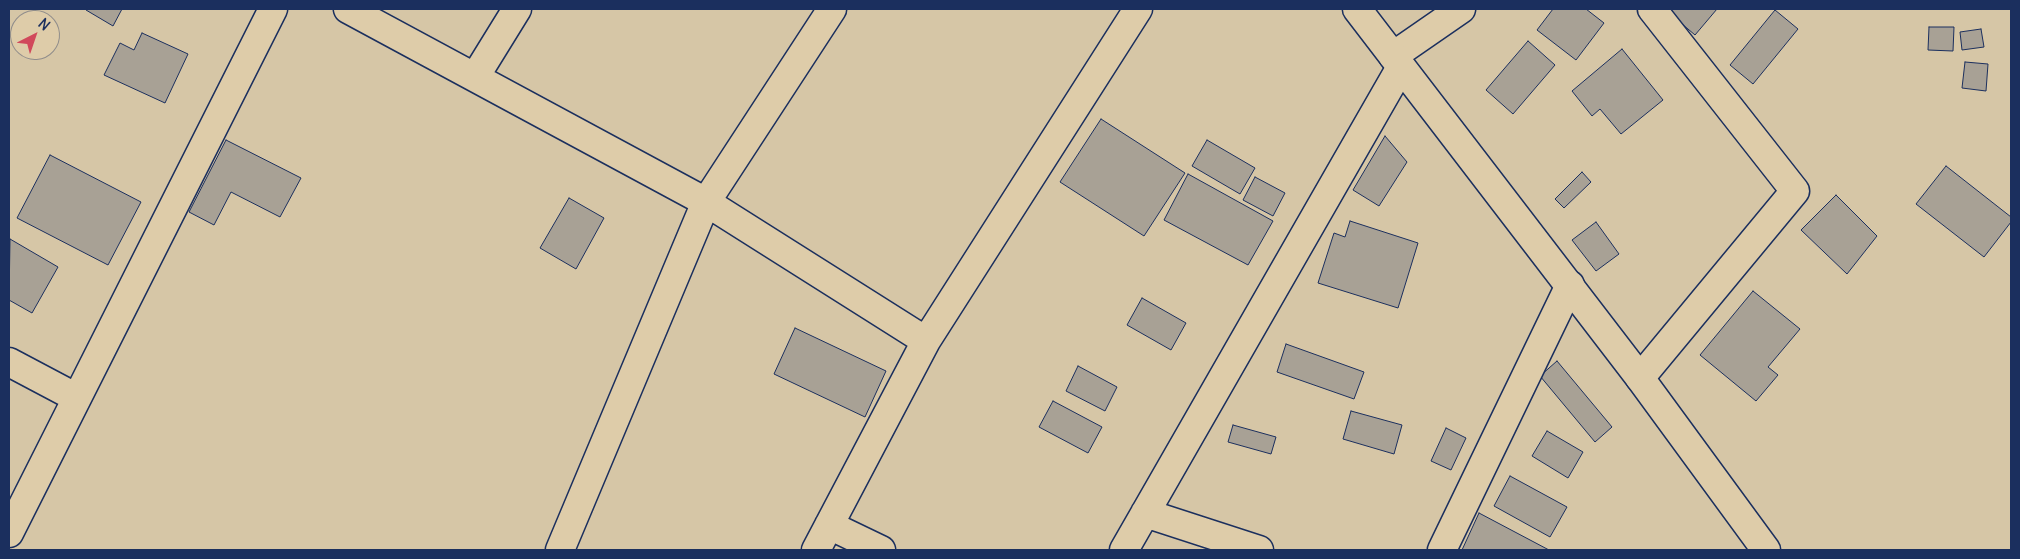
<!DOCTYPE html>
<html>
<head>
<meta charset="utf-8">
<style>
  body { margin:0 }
  #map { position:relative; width:2020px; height:559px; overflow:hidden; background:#d6c6a6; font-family:Delius,sans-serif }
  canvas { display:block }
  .frame { position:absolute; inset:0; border:10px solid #1b2f5e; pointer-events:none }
  .north { position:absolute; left:10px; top:10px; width:50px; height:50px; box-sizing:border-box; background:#decca9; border:1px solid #908d8b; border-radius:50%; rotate:41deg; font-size:14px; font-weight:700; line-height:20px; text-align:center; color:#1b2f5e }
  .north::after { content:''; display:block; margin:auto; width:18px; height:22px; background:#d1495b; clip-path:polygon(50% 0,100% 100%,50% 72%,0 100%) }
</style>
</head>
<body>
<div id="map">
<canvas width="2020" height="559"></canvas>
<div class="frame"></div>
<div class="north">N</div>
</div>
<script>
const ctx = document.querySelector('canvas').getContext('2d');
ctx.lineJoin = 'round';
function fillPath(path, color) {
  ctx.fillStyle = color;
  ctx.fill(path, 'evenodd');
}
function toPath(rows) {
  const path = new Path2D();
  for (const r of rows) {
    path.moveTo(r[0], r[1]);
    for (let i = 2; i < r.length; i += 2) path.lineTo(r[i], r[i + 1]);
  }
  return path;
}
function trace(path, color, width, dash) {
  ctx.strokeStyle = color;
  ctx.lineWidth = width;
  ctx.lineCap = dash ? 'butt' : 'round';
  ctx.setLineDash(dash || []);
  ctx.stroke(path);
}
const building = toPath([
  [87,9,122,9,113,26,86,10,87,9],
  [1553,9,1586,9,1604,23,1576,60,1537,30,1553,9],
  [1671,9,1717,9,1695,35,1668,12,1671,9],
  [1775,10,1798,29,1753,84,1730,65,1775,10],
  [1929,27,1954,27,1953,51,1928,50,1929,27],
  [1981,29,1984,47,1962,50,1960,32,1981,29],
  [142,33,188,54,165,103,104,75,120,43,134,50,142,33],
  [1528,41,1555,65,1513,114,1486,90,1528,41],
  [1622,49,1663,100,1621,134,1600,109,1592,116,1572,91,1622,49],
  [1965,62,1988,64,1986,91,1962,88,1965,62],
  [1101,119,1185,173,1144,236,1060,182,1101,119],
  [1385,136,1407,162,1379,206,1353,190,1385,136],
  [226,140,301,178,280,217,231,192,214,225,189,212,226,140],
  [1207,140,1255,168,1240,194,1192,166,1207,140],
  [50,155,141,202,108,265,17,218,50,155],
  [1946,166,2011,217,2011,222,1984,257,1916,204,1946,166],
  [1582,172,1591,182,1564,208,1555,199,1582,172],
  [1188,174,1273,221,1248,265,1164,220,1188,174],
  [1255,177,1285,193,1273,216,1243,200,1255,177],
  [1836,195,1877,236,1847,274,1801,230,1836,195],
  [569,198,604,218,576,269,540,248,569,198],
  [1350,221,1418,243,1398,308,1318,283,1334,233,1345,237,1350,221],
  [1596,222,1619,254,1596,271,1572,240,1596,222],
  [10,239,58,267,32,313,9,300,10,239],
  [1753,291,1800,329,1768,367,1778,375,1756,401,1700,355,1753,291],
  [1142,298,1186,323,1171,350,1127,325,1142,298],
  [795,328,886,371,865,417,774,374,795,328],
  [1286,344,1364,372,1354,399,1277,372,1286,344],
  [1557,361,1612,427,1595,442,1540,376,1557,361],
  [1078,366,1117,387,1105,411,1066,391,1078,366],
  [1053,401,1102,427,1088,453,1039,427,1053,401],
  [1351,411,1402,425,1394,454,1343,439,1351,411],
  [1233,425,1276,437,1271,454,1228,442,1233,425],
  [1446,428,1466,438,1451,470,1431,461,1446,428],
  [1547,431,1583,452,1568,478,1532,456,1547,431],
  [1510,476,1567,507,1550,537,1494,506,1510,476],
  [1479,513,1549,550,1462,550,1479,513]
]);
fillPath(building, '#a8a195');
trace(building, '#1b2f5e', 1);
const street = toPath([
  [348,9,706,202,926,341],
  [1393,56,1461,9],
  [475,77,517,9],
  [9,362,77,398],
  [1640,378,1795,191,1652,9],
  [1145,513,1259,550],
  [829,525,881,550],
  [9,533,273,9],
  [560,550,706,202,832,9],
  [816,550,926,341,1138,9],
  [1124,550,1401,67],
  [1442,550,1570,285]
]);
const secondary = toPath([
  [1357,9,1640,378,1766,550]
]);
trace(street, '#1b2f5e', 31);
trace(secondary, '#1b2f5e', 31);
trace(street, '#decca9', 28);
trace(secondary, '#decca9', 28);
</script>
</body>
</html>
